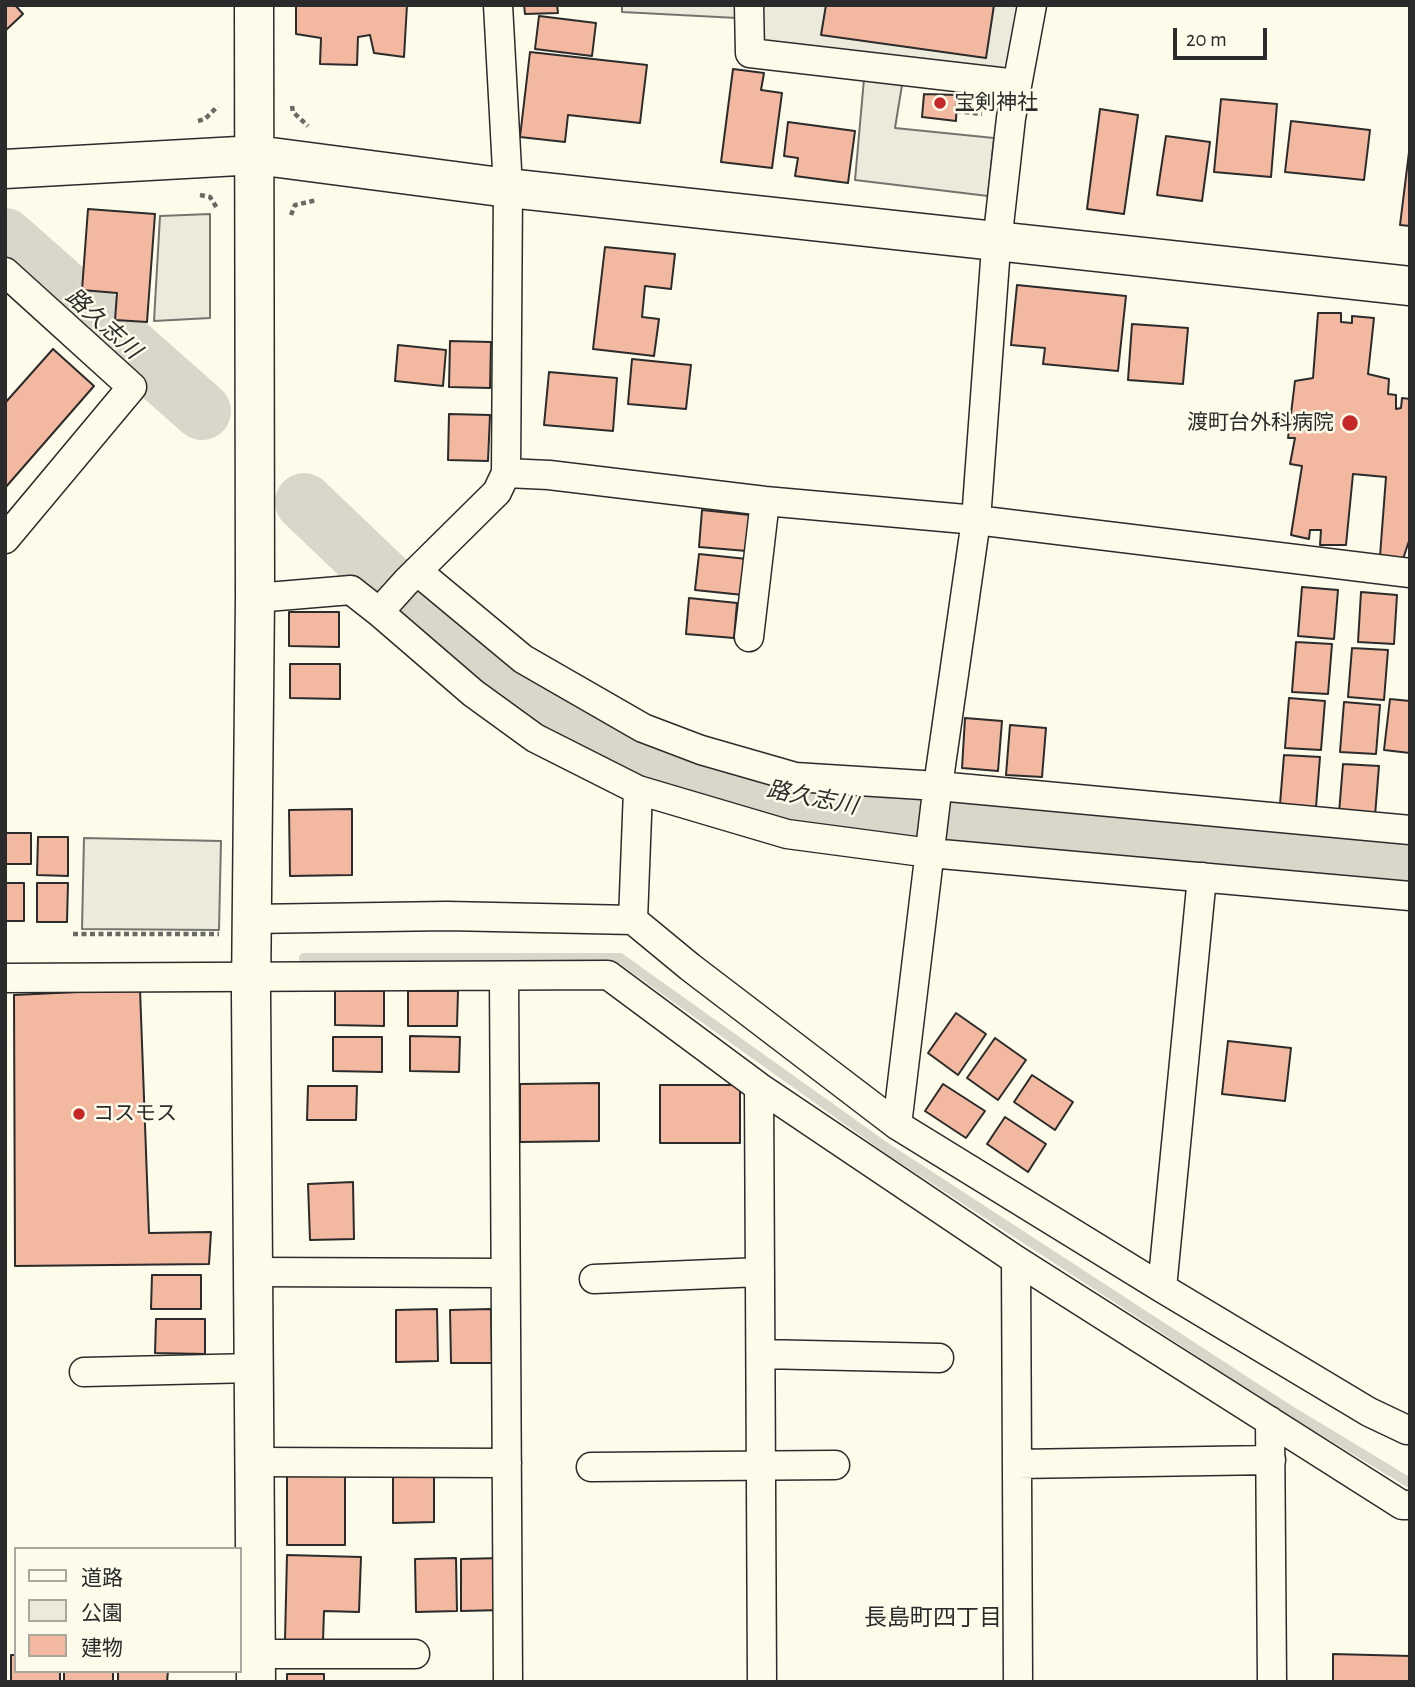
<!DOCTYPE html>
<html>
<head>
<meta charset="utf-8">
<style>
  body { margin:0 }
  #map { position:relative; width:1415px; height:1687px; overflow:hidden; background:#fdfbea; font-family:"Alegreya Sans","Noto Sans JP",sans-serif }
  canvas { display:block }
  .frame { position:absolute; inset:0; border:7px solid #2b2b2b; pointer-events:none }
  .legend { position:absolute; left:14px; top:1547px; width:228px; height:126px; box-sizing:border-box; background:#fdfbea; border:2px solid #a9a89e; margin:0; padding:9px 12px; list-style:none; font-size:21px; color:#2b2b2b }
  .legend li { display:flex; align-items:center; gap:14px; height:35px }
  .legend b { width:35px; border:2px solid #a9a89e }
  .scale { position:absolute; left:1173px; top:28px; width:94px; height:32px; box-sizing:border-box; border:4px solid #2b2b2b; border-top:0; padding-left:9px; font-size:21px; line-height:24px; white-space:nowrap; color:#2b2b2b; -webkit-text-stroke:5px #fdfbea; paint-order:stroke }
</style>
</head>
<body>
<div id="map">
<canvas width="1415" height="1687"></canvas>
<div class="frame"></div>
<ul class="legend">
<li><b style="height:9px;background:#fdfbea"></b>道路</li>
<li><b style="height:19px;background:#ecebdb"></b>公園</li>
<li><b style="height:19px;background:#f2b8a0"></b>建物</li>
</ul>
<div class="scale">20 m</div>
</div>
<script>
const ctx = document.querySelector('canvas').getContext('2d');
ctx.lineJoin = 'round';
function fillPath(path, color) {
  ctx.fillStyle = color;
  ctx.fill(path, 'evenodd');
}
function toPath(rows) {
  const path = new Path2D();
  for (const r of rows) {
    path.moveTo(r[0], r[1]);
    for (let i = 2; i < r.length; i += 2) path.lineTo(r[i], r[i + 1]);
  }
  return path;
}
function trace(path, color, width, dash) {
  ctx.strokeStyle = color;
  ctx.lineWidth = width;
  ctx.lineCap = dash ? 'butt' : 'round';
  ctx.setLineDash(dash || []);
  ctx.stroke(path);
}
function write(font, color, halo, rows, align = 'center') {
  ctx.font = font + ' "Alegreya Sans","Noto Sans JP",sans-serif';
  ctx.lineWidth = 5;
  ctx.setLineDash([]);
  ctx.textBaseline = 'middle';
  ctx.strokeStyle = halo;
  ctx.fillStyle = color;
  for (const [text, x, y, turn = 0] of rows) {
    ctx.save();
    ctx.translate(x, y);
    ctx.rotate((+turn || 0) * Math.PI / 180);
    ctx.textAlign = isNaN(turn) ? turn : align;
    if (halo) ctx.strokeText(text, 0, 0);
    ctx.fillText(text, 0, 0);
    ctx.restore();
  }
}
const green = toPath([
  [622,5,737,5,737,18,622,12,622,5],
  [757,5,1024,5,1009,77,758,49,757,5]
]);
fillPath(green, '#ecebdb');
trace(green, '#74746e', 2);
const parking = toPath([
  [864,79,902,85,895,128,994,138,988,196,855,180,864,79],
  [210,214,210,318,154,321,160,216,210,214],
  [84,838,221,841,219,930,82,929,84,838]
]);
fillPath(parking, '#eceadb');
trace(parking, '#74746e', 2);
trace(toPath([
  [304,958,620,958,888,1149,1286,1408,1410,1483]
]), '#d8d7c9', 10);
trace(toPath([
  [5,237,202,411],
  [304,502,458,649,674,772,958,825,1410,854]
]), '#d8d7c9', 58);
const building = toPath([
  [5,5,15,5,23,14,5,31,5,5],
  [296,5,407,5,404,57,374,53,370,35,358,37,357,65,320,64,321,38,296,34,296,5],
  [524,5,557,5,558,13,525,14,524,5],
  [826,5,994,5,986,58,821,35,826,5],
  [539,16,596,23,592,56,535,49,539,16],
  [530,52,647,65,640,123,568,115,565,142,520,137,530,52],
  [733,69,764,73,761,90,782,93,772,168,721,162,733,69],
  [924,94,957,95,956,121,922,117,924,94],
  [1221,99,1277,104,1271,177,1214,172,1221,99],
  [1100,109,1138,115,1124,214,1087,209,1100,109],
  [1291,121,1370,130,1364,180,1285,172,1291,121],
  [788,122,855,131,848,183,795,176,798,158,784,156,788,122],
  [1166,136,1210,142,1202,201,1157,195,1166,136],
  [1410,144,1410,226,1400,225,1410,144],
  [88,209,155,214,147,322,115,320,117,293,82,290,88,209],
  [605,247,675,254,671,289,645,286,642,317,659,319,654,356,593,349,605,247],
  [1017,285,1126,296,1118,371,1043,364,1045,348,1011,345,1017,285],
  [1318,313,1341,313,1341,322,1352,323,1352,316,1374,318,1368,374,1389,379,1388,394,1396,395,1396,409,1401,408,1402,398,1410,399,1410,538,1403,559,1380,556,1386,477,1353,474,1346,545,1320,545,1321,530,1310,530,1309,539,1291,535,1302,466,1290,464,1295,438,1288,438,1295,381,1313,378,1318,313],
  [1132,324,1188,328,1183,384,1128,380,1132,324],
  [450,341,491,342,490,388,449,387,450,341],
  [398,345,446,350,443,386,395,381,398,345],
  [53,349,94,386,5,488,5,403,53,349],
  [632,359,691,365,686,409,628,404,632,359],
  [549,372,617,378,613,431,544,425,549,372],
  [449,414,490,415,488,461,448,460,449,414],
  [702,510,750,515,747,551,699,547,702,510],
  [699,554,747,559,743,595,695,590,699,554],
  [1302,587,1338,590,1334,639,1298,636,1302,587],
  [1361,592,1397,595,1394,644,1358,642,1361,592],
  [689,598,737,603,734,638,686,634,689,598],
  [289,612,339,612,339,647,289,646,289,612],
  [1296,642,1332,644,1328,694,1292,692,1296,642],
  [1352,648,1388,650,1384,700,1348,697,1352,648],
  [290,664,340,664,340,699,290,698,290,664],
  [1289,698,1325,701,1321,750,1285,748,1289,698],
  [1390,699,1410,701,1410,753,1384,750,1390,699],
  [1344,702,1380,705,1376,754,1340,752,1344,702],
  [965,718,1002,721,998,771,962,768,965,718],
  [1010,725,1046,728,1042,777,1006,775,1010,725],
  [1284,755,1320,757,1316,807,1280,804,1284,755],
  [1343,764,1379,766,1375,816,1339,813,1343,764],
  [352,809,352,875,290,876,289,810,352,809],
  [5,833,31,833,31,864,5,864,5,833],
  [38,837,68,837,68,876,37,875,38,837],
  [5,883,24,883,24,921,5,921,5,883],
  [37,883,68,883,67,922,37,922,37,883],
  [140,989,149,1233,211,1232,209,1264,15,1266,14,995,140,989],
  [335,991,384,991,384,1026,335,1025,335,991],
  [408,991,458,991,457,1026,408,1026,408,991],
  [956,1013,986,1034,958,1075,928,1053,956,1013],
  [410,1036,460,1037,459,1072,410,1071,410,1036],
  [333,1037,382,1037,382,1072,333,1071,333,1037],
  [995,1038,1026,1060,998,1100,967,1078,995,1038],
  [1228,1041,1291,1048,1285,1101,1222,1094,1228,1041],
  [1032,1075,1073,1102,1055,1130,1014,1102,1032,1075],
  [599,1083,599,1141,520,1142,520,1084,599,1083],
  [943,1084,985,1111,966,1138,925,1111,943,1084],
  [660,1085,740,1085,740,1143,660,1143,660,1085],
  [308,1086,357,1086,356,1120,307,1120,308,1086],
  [1005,1117,1046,1144,1028,1172,987,1144,1005,1117],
  [353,1182,354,1239,310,1240,308,1184,353,1182],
  [152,1275,201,1275,201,1309,151,1309,152,1275],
  [437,1309,438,1361,396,1362,396,1310,437,1309],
  [491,1309,492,1363,451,1363,450,1310,491,1309],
  [156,1319,205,1319,205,1354,155,1353,156,1319],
  [434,1469,434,1522,393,1523,393,1470,434,1469],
  [287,1473,345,1474,345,1545,287,1545,287,1473],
  [287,1555,361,1557,359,1612,324,1611,323,1641,285,1640,287,1555],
  [456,1558,457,1611,416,1612,415,1559,456,1558],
  [501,1558,503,1610,461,1611,461,1559,501,1558],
  [1333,1654,1410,1656,1410,1682,1333,1682,1333,1654],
  [11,1655,16,1655,16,1671,60,1671,60,1682,11,1682,11,1655],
  [64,1671,113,1671,113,1682,64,1682,64,1671],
  [118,1671,168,1671,167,1682,118,1682,118,1671],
  [287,1674,324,1674,324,1682,287,1682,287,1674]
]);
fillPath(building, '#f2b8a0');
trace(building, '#2b2b2b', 2);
const street = toPath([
  [749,5,750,53,1017,84],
  [5,272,132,387,5,539],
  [506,473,549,475,765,501,976,520,1410,573],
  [417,571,523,659,643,728,701,750,795,777,938,786,1410,830],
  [255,598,351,590,379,612,406,582,497,492,506,473,508,188,498,5],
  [379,612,473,693,535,738,638,790,787,834,930,853,1410,896],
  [749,637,765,501],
  [251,919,447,916,633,920,690,967,897,1125,1162,1288,1369,1412,1407,1430],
  [633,920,638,790],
  [504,976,508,1682],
  [5,978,608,975,759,1087,1016,1260,1402,1505,1410,1505],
  [759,1087,762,1682],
  [897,1125,936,800,976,520,995,261,1011,118,1032,5],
  [1016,1260,1018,1682],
  [253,1272,505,1273],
  [594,1279,760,1272],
  [1162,1288,1202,877],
  [761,1354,939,1358],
  [84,1372,254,1368],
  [1270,1421,1272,1682],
  [254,1462,507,1463],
  [1017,1464,1271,1460],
  [591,1467,835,1465],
  [256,1654,415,1654]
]);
const secondary = toPath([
  [254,5,255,598,251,994,256,1682],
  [5,169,256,155,508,188,1410,286]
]);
trace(street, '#2b2b2b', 31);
trace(secondary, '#2b2b2b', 41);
trace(toPath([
  [292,106,293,112,308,126],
  [956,111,982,114],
  [198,121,205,119,218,106],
  [200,195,210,197,217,208],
  [291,215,295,205,317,200],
  [73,934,219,934]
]), '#6a6964', 4.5, [5, 3.5]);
trace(street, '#fdfbea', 28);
trace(secondary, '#fdfbea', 38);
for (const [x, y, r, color] of [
  [940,103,7,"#c62828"],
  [1350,423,9,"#c62828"],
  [79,1114,7,"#c62828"]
]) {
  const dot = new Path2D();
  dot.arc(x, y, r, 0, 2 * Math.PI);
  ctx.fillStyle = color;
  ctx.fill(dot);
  trace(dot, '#fdfbea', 2.5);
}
write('21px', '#2b2b2b', '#fdfbea', [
  ["宝剣神社",954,103],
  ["渡町台外科病院",1334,423,"right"],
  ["コスモス",93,1114]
], 'left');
write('italic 23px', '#2b2b2b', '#fdfbea', [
  ["路久志川",103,324,42],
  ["路久志川",812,798,11]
]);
write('23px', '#2b2b2b', '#fdfbea', [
  ["長島町四丁目",933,1618]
]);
</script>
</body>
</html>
